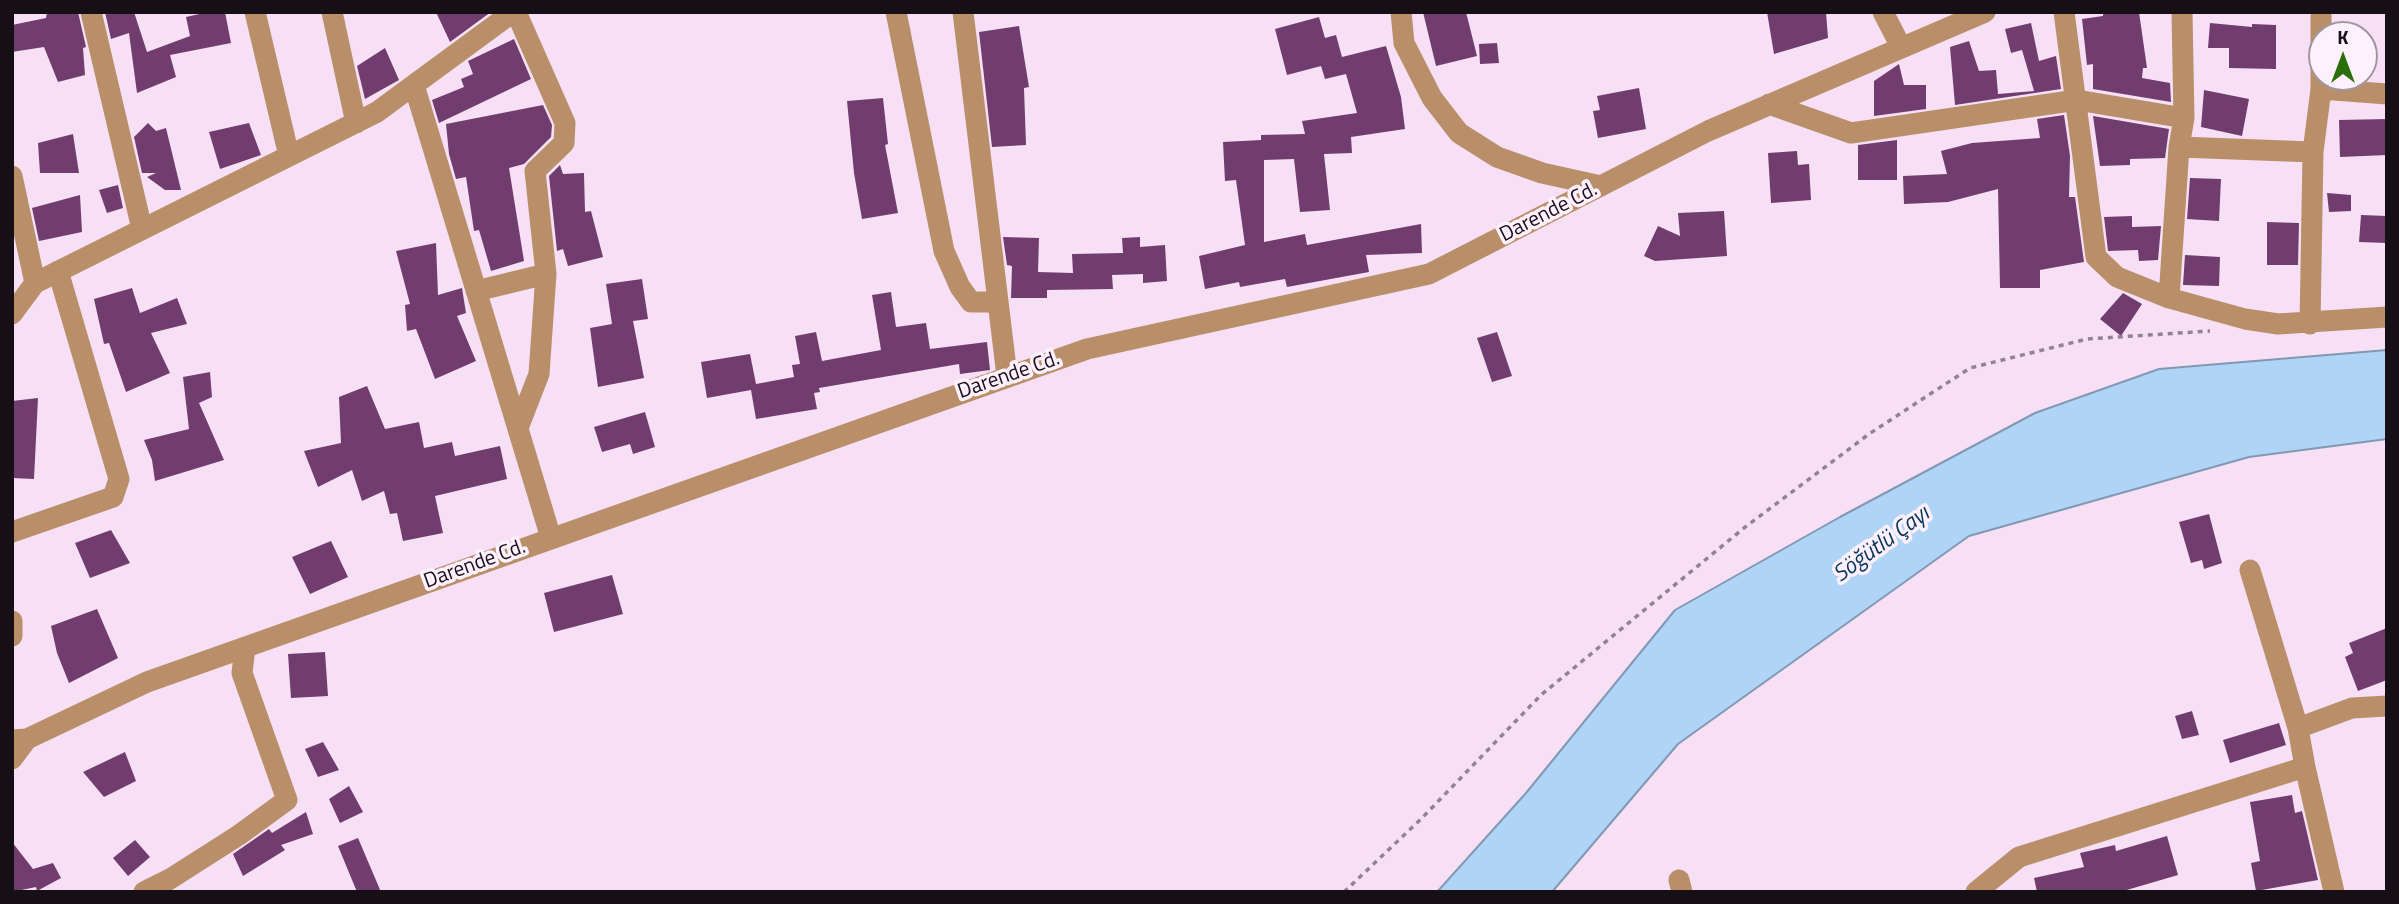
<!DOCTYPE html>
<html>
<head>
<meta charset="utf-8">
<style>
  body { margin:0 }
  #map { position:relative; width:2399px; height:904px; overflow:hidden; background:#f7e0f5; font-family:"Titillium Web",sans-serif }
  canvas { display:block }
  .frame { position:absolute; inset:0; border:14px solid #170f16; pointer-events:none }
  .north { position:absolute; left:2308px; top:21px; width:70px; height:70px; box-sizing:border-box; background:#fef1fd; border:2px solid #a297a1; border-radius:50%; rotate:0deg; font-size:19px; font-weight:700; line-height:28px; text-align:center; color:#170f16 }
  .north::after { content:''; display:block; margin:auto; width:24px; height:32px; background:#2c6f0a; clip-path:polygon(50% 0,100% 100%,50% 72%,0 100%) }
</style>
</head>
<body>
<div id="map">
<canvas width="2399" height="904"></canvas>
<div class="frame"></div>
<div class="north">K</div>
</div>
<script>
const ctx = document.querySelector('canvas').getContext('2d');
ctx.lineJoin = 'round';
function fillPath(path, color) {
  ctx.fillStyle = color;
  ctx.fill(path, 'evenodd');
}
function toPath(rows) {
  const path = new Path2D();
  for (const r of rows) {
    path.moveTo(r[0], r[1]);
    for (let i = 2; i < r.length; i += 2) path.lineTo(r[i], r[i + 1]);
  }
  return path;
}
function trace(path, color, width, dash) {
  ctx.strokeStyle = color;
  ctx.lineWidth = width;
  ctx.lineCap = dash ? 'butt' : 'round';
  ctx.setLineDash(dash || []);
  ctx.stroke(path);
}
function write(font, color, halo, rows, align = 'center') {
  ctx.font = font + ' "Titillium Web",sans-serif';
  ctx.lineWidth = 7;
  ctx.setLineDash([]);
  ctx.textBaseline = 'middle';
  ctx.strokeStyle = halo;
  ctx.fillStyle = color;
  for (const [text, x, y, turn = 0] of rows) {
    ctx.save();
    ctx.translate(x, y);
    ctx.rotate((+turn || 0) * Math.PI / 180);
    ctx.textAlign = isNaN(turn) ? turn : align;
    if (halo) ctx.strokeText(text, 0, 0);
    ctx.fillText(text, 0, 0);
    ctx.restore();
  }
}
const water = toPath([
  [2387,350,2387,439,2249,457,1969,536,1678,744,1552,892,1437,892,1526,793,1675,610,1840,517,2035,413,2159,369,2387,350]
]);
fillPath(water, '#afd4f5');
trace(water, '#8199b2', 2);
fillPath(toPath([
  [47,12,78,12,86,47,83,48,85,75,58,82,44,47,12,52,12,25,46,18],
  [105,12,134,12,147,52,190,36,186,17,208,12,225,12,231,43,170,55,176,77,137,93,129,33,111,39],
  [436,12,491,12,450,42],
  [1423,12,1466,12,1477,56,1436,66],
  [1767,12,1826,12,1828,38,1774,54],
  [2103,12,2139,12,2147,68,2143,68,2142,78,2170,83,2171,102,2093,89,2093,64,2087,65,2082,19,2103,16],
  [1319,17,1325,38,1336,35,1342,57,1386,46,1401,97,1405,129,1351,137,1352,153,1324,154,1330,210,1300,212,1294,159,1264,160,1264,242,1305,234,1307,245,1421,224,1422,253,1366,255,1369,272,1287,287,1285,279,1240,287,1239,282,1205,289,1199,256,1245,245,1236,180,1225,181,1223,142,1261,140,1261,135,1305,134,1302,121,1357,113,1346,74,1325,79,1321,66,1287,75,1275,29],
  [2031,23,2039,61,2056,56,2061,89,1955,105,1950,47,1969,41,1979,71,1996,70,1998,94,2034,91,2022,50,2011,53,2005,29],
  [2210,23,2252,27,2252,24,2276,25,2276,69,2229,68,2229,48,2208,48],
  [1019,26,1029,87,1024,88,1026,145,992,147,979,32],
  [514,39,531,79,439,123,432,100,464,87,461,79,473,74,468,61],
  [1497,43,1499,63,1480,64,1479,44],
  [385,48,399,80,365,99,357,66],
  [1899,64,1904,85,1926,85,1926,109,1874,116,1874,81],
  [1639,88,1646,129,1598,138,1593,111,1600,110,1597,96],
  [2204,90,2249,99,2242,136,2201,127],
  [883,98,888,144,885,145,898,213,862,219,854,173,847,101],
  [543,105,552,125,551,137,524,164,509,168,524,261,491,271,479,230,474,231,466,177,456,179,449,154,446,124],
  [2064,115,2070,156,2069,197,2075,197,2084,262,2040,270,2040,288,2000,288,1998,189,1948,202,1904,204,1903,176,1947,174,1941,151,1972,143,2040,138,2037,119],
  [2093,116,2169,129,2165,158,2130,159,2130,165,2100,166],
  [2387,119,2387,155,2340,157,2339,120],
  [148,123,156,131,166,128,181,190,165,190,147,177,156,173,142,173,134,137],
  [249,123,261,155,220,169,209,132],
  [73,134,79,173,40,173,38,143],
  [1897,140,1897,180,1858,180,1858,145],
  [1797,151,1798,165,1809,164,1811,200,1771,203,1768,153],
  [560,165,563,174,584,173,585,212,591,211,603,257,568,266,563,249,557,251,549,176],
  [2190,178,2221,179,2219,221,2187,219],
  [118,185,123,208,107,213,99,190],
  [2327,193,2351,195,2351,211,2329,212],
  [80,195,82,232,39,241,32,208],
  [1724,211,1727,256,1655,261,1644,256,1658,226,1680,236,1678,213],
  [2361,215,2387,216,2387,243,2359,242],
  [2132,216,2132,227,2161,226,2158,260,2139,261,2138,250,2108,251,2104,217],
  [2267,222,2299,223,2298,265,2267,265],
  [1003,237,1039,238,1038,272,1073,273,1072,254,1123,253,1122,238,1140,237,1140,247,1165,245,1167,281,1143,283,1143,274,1112,275,1113,289,1047,290,1047,298,1011,298,1012,266,1007,265],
  [436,243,438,295,462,288,466,313,457,316,476,361,435,379,416,329,407,331,405,305,410,304,396,251],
  [2185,255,2220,257,2219,286,2183,285],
  [642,279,648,319,633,321,644,378,598,387,590,328,612,324,606,284],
  [132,288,140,313,177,298,187,324,151,333,170,373,126,392,109,343,104,344,94,299],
  [891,292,896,327,926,323,930,349,987,342,990,370,960,374,959,364,819,388,820,392,814,393,817,409,756,419,751,390,707,398,701,362,750,354,756,384,794,377,792,365,800,364,795,336,816,332,822,361,881,350,872,295],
  [2123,293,2142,304,2121,336,2100,319],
  [1497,332,1512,376,1492,382,1477,338],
  [210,372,212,397,199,403,224,460,155,481,152,460,144,440,189,429,183,377],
  [367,386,385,429,419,422,424,448,452,442,455,456,500,446,507,479,435,496,443,533,403,541,397,513,390,514,384,491,362,501,352,470,318,487,304,451,341,443,339,397],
  [38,398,34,479,12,478,12,401],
  [645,412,655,447,633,454,630,444,602,452,594,427],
  [2209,514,2222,563,2204,569,2202,560,2191,563,2179,522],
  [111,530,130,563,90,578,75,543],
  [331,541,348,577,310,594,292,557],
  [612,575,623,614,554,632,544,593],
  [97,609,118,658,69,683,57,653,51,626],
  [2387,628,2387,680,2358,691,2345,657,2353,653,2349,643],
  [325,652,328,696,291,698,288,654],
  [2192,711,2199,735,2182,739,2175,716],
  [2279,723,2286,745,2230,763,2223,740],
  [323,742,339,770,318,777,305,749],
  [125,752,136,781,104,797,83,772],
  [349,786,363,812,340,823,329,799],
  [2292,795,2295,813,2302,811,2318,880,2256,891,2251,863,2260,861,2250,802],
  [306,812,313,834,281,845,285,850,243,876,233,854,269,829,272,833],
  [2167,836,2178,875,2120,892,2037,892,2034,878,2084,867,2080,853,2115,845,2116,851],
  [358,838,381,892,357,892,338,846],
  [135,840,150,857,128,876,113,858],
  [12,842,33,869,53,863,61,878,37,891,36,887,12,892]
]), '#713d6f');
trace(toPath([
  [1344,892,1421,819,1541,695,1744,528,1869,434,1970,368,2087,339,2210,331]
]), '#938391', 3.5, [5, 5]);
trace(toPath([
  [91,12,142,229],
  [255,12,289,156],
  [332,12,356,123],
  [896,12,944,251,960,287,971,302,997,302],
  [963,12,1007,376],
  [1401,12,1404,43,1432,98,1459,133,1497,157,1542,173,1601,186],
  [1883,12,1901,47],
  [2064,12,2096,257,2117,277,2169,298,2245,319,2278,324,2387,317],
  [414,85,551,538],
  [2321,89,2387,94],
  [1769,104,1851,133,2077,100,2184,118],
  [2179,147,2313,152],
  [12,176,35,283],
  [476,291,546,274,535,171,564,143,565,123,516,12],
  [2169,298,2179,147,2184,118,2182,12],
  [12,314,35,283,377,112,513,12],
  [2310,324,2313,152,2321,89,2321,12],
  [518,428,539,374,546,274],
  [12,532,113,497,119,479,58,271],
  [2250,570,2298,728],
  [12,621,12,636],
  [12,740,27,739,147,682,1087,349,1429,274,1708,131,1985,12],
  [12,759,27,739],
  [2305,767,2298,728,2352,708,2387,706],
  [1679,880,1682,892],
  [144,892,170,879,239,835,287,800,242,673,245,647],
  [1976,892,2019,857,2305,767,2334,892]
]), '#b98f6a', 21);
write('21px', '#170f16', '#fef1fd', [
  ["Darende Cd.",1549,213,-27],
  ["Darende Cd.",1009,376,-19],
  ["Darende Cd.",475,565,-20]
]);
write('italic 23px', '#033658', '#fef1fd', [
  ["Söğütlü Çayı",1882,545,-36]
]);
</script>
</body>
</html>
